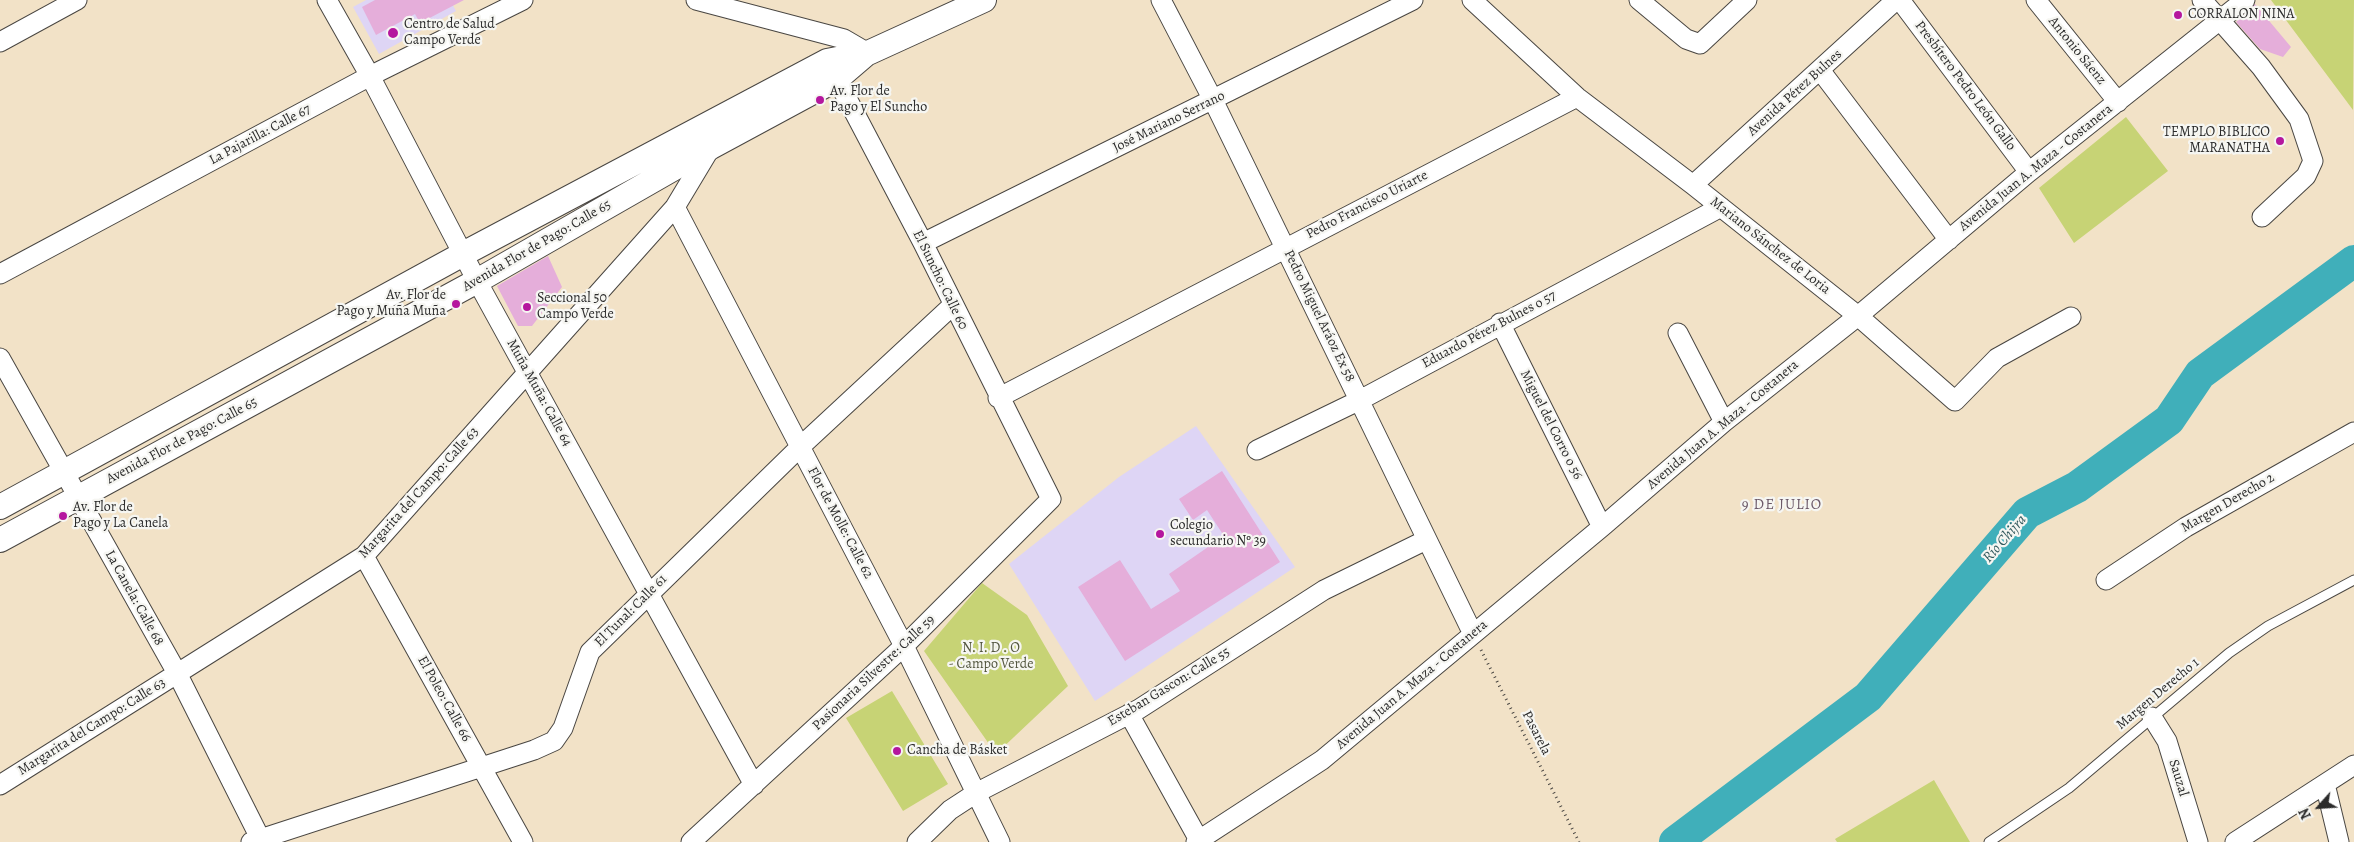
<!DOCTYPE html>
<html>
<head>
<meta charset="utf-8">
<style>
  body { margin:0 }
  #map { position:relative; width:2354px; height:842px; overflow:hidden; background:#f2e2c7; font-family:Alegreya,serif }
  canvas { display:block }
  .north { position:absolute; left:2294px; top:782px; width:50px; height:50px; -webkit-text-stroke:4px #f6f6f2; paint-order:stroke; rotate:244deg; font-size:14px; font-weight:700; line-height:20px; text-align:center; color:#2b2b2b }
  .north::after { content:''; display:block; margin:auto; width:18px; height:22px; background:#2b2b2b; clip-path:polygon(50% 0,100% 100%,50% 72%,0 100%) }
</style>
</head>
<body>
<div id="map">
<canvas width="2354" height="842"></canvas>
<div class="north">N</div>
</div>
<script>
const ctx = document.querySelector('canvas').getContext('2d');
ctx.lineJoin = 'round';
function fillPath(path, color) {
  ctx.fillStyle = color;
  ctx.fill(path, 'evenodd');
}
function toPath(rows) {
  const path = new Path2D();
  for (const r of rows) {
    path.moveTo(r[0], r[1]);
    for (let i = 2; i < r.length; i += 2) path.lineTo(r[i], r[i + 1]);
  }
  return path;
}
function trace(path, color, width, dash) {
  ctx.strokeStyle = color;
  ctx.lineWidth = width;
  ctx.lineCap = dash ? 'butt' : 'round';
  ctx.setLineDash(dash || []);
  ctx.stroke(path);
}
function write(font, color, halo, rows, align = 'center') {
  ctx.font = font + ' Alegreya,serif';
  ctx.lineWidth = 4.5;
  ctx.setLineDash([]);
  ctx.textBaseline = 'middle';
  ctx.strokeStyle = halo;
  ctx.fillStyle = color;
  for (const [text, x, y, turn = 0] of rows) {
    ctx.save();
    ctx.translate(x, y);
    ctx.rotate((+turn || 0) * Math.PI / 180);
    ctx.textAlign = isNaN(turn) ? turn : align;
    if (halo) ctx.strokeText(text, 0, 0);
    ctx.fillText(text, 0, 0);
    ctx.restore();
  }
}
fillPath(toPath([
  [366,0,450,0,456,11,379,54,353,7],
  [1196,426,1295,567,1095,701,1009,564,1119,477]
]), '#ded5f5');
fillPath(toPath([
  [2271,0,2354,0,2353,110],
  [2126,117,2168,171,2074,243,2039,188],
  [982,583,1027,615,1068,686,996,754,924,651],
  [892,691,948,784,903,811,846,718],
  [1934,780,1970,842,1837,842,1835,839]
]), '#c7d375');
trace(toPath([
  [1675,842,1868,697,2027,513,2077,487,2169,420,2200,374,2354,261]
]), '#40afba', 32);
fillPath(toPath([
  [375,0,464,0,420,23,415,14,376,35,362,7],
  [2255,4,2291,47,2283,57,2260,49,2236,22],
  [548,256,562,287,532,326,518,326,497,286],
  [1222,471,1280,562,1125,661,1078,587,1120,560,1151,609,1180,591,1169,574,1224,536,1207,510,1193,520,1179,499]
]), '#e5aeda');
const service = toPath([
  [1989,842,2069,788,2229,653,2268,626,2354,580]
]);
const minor = toPath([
  [327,0,370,76,477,281,754,785],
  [696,0,844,39,868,53],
  [1161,0,1213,100,1473,634],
  [1472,0,1577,97,1693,185,1858,316,1955,401,1997,358,2071,317],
  [1639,0,1686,39,1700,44,1747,0],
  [1900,0,2029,172],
  [2036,0,2118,102],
  [2202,0,2261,67,2299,119,2313,161,2306,176,2262,217],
  [0,42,77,0],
  [1820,70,1949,240],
  [1693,185,1896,0],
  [675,207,904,646,1000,842],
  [923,243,1413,0],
  [0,274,370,76,523,0],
  [1500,323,1602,527],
  [1678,333,1724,422],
  [0,358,177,673,262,842],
  [998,398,1577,97],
  [1257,450,1360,400,1721,207],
  [364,556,523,842],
  [2106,580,2186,527,2354,432],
  [1129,714,1199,840],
  [2152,717,2167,741,2198,842],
  [2325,784,2339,842],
  [0,785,364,556,675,207,711,147],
  [251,842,534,750,554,741,563,728,590,652,800,447,953,305],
  [691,842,904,646,1051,499,923,243,831,68],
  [917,842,950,810,976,793,1139,709,1324,590,1426,540],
  [1196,842,1322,760,1602,527,1724,422,1858,316,2029,172,2245,0],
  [2235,842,2354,765]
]);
const tertiary = toPath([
  [0,507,463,254,827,61,868,53,984,0],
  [0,540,477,281,711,147,837,79,865,55]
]);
trace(service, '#494642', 11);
trace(minor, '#494642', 21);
trace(tertiary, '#494642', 26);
trace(toPath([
  [1481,650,1579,842]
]), '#494642', 3, [1, 4]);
trace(service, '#fff', 9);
trace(minor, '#fff', 19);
trace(tertiary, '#fff', 24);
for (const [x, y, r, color] of [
  [2178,15,5,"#b5179e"],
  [393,33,6,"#b5179e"],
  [820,100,5,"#b5179e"],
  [2280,141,5,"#b5179e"],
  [456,304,5,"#b5179e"],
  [527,307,5,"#b5179e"],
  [63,516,5,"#b5179e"],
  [1160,534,5,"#b5179e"],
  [897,751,5,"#b5179e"]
]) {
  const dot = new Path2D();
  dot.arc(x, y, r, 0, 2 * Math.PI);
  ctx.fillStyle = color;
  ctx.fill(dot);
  trace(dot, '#f6f6f2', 2);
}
write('14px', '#2b2b2b', '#f6f6f2', [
  ["CORRALON NINA",2188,15],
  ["Centro de Salud",404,25],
  ["Campo Verde",404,41],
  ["Av. Flor de",830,92],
  ["Pago y El Suncho",830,108],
  ["TEMPLO BIBLICO",2270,133,"right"],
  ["MARANATHA",2270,149,"right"],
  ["Av. Flor de",446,296,"right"],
  ["Pago y Muña Muña",446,312,"right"],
  ["Seccional 50",537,299],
  ["Campo Verde",537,315],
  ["Av. Flor de",73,508],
  ["Pago y La Canela",73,524],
  ["Colegio",1170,526],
  ["secundario Nº 39",1170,542],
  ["Cancha de Básket",907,751]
], 'left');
write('14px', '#2b2b2b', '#f6f6f2', [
  ["Antonio Sáenz",2077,51,51],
  ["Presbítero Pedro León Gallo",1965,86,53],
  ["Avenida Pérez Bulnes",1795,93,-42],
  ["José Mariano Serrano",1169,122,-26],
  ["La Pajarilla: Calle 67",260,135,-28],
  ["Avenida Juan A. Maza - Costanera",2036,168,-39],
  ["Pedro Francisco Uriarte",1367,205,-27],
  ["Avenida Flor de Pago: Calle 65",537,246,-30],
  ["Mariano Sánchez de Loria",1770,246,38],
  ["El Suncho: Calle 60",940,280,64],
  ["Pedro Miguel Aráoz Ex 58",1319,316,64],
  ["Eduardo Pérez Bulnes o 57",1489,330,-28],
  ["Muña Muña: Calle 64",539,393,61],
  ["Miguel del Corro o 56",1551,425,63],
  ["Avenida Juan A. Maza - Costanera",1723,425,-40],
  ["Avenida Flor de Pago: Calle 65",182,441,-28],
  ["Margarita del Campo: Calle 63",419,493,-48],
  ["Margen Derecho 2",2228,503,-30],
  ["Flor de Molle: Calle 62",840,523,62],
  ["La Canela: Calle 68",134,598,61],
  ["El Tunal: Calle 61",631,611,-45],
  ["Pasionaria Silvestre: Calle 59",874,673,-43],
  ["Avenida Juan A. Maza - Costanera",1412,685,-40],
  ["Esteban Gascon: Calle 55",1169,687,-31],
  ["Margen Derecho 1",2158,694,-40],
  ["El Poleo: Calle 66",444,699,61],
  ["Margarita del Campo: Calle 63",92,727,-32],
  ["Pasarela",1536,733,63],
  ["Sauzal",2178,778,73]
]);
write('14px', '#52553e', '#f6f6f2', [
  ["N. I. D . O",991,649],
  ["- Campo Verde",991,665]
]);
ctx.letterSpacing = '1px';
write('15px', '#6c5968', '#f6f6f2', [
  ["9 DE JULIO",1782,505]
]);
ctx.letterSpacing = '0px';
write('italic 15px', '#32595d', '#f6f6f2', [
  ["Río Chijra",2005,539,-49]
]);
</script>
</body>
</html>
